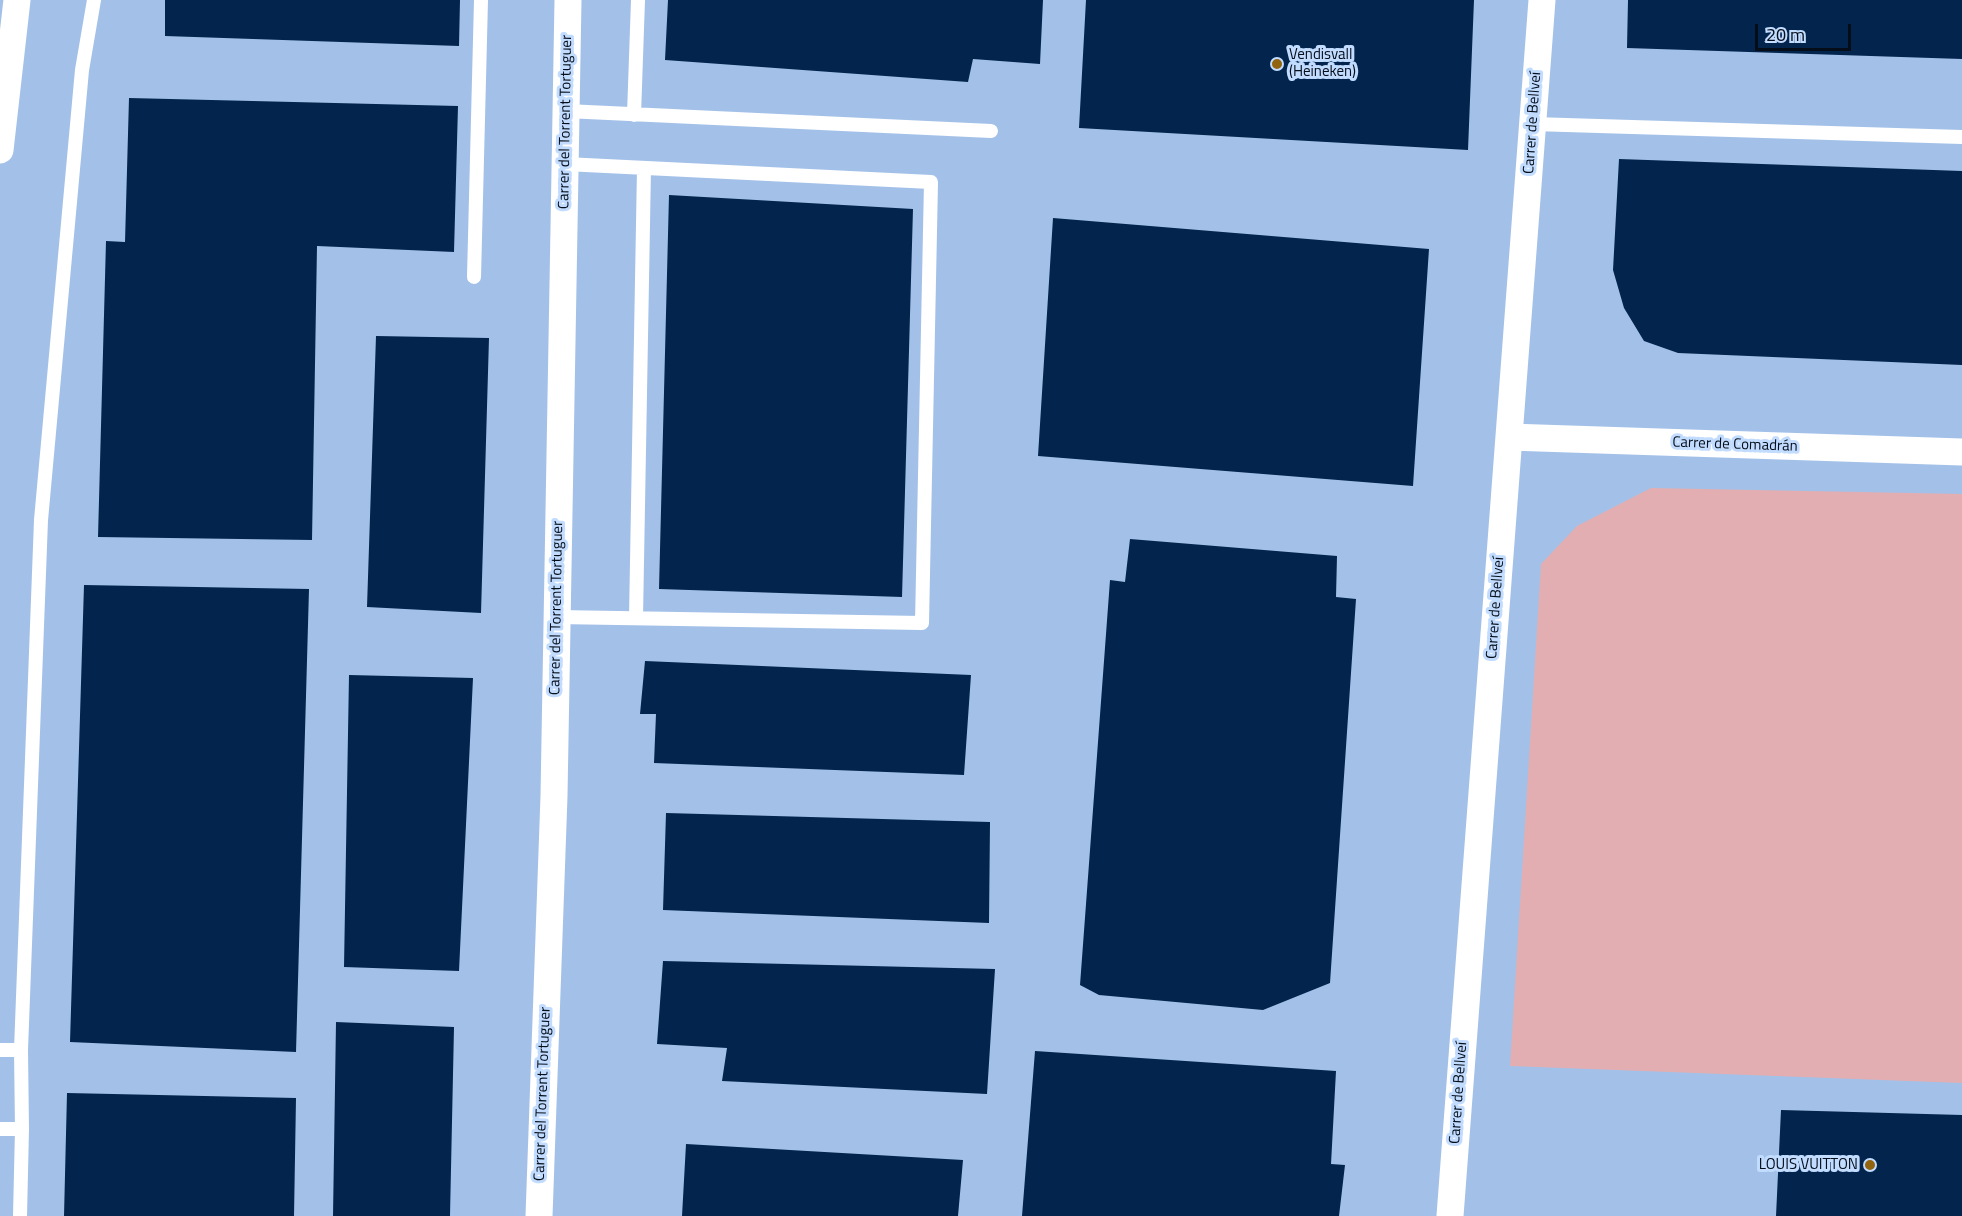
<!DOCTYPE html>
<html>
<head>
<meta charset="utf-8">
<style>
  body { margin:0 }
  #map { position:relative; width:1962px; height:1216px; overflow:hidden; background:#b5cff1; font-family:"Titillium Web",sans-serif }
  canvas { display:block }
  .scale { position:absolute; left:1755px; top:24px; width:96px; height:27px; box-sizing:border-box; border:3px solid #050d18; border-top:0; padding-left:8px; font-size:18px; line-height:21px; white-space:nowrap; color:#050d18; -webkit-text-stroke:4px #c2dcff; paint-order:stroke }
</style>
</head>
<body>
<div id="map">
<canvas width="1962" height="1216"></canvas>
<div class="scale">20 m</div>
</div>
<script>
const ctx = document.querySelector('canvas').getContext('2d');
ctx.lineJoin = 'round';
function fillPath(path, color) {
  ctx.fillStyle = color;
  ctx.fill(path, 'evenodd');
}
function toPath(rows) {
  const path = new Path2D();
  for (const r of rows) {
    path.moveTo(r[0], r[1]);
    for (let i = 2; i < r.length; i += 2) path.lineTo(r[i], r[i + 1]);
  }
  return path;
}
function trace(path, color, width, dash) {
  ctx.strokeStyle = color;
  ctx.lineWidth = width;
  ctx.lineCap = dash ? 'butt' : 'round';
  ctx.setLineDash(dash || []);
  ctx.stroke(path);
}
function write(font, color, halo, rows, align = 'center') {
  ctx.font = font + ' "Titillium Web",sans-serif';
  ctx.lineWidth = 6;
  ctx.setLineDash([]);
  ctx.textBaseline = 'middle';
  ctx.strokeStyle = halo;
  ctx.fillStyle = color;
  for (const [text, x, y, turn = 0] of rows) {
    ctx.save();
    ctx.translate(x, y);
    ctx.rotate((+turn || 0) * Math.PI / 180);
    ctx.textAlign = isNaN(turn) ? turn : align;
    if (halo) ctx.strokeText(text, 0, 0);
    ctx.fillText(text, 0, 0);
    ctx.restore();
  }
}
fillPath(toPath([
  [0,0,1962,0,1962,1216,0,1216]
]), '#a3c1e8');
fillPath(toPath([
  [1651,488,1962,494,1962,1083,1510,1066,1541,564,1577,526]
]), '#e3aeb1');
fillPath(toPath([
  [165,0,460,0,459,46,165,36],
  [668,0,1043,0,1040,64,973,59,968,82,665,60],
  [1086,0,1474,0,1468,150,1079,128],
  [1628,0,1962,0,1962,59,1627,48],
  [129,98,458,106,454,252,317,246,312,540,98,537,106,241,125,242],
  [1619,159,1962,171,1962,365,1678,353,1644,341,1624,308,1613,270],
  [669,195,913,209,902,597,659,589],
  [1053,218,1429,249,1413,486,1038,456],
  [376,336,489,338,481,613,367,607],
  [1130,539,1337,556,1336,597,1356,599,1330,983,1263,1010,1099,995,1080,985,1110,580,1125,582],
  [84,585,309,589,296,1052,70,1042],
  [645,661,971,675,964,775,654,763,656,714,640,714],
  [349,675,473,678,459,971,344,967],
  [666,813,990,822,989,923,663,910],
  [663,961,995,969,987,1094,722,1081,727,1048,657,1044],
  [336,1022,454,1027,450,1216,333,1216],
  [1035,1051,1336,1071,1331,1164,1345,1165,1339,1216,1022,1216],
  [67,1093,296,1098,294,1216,64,1216],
  [1781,1110,1962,1115,1962,1216,1776,1216],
  [686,1144,963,1160,958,1216,682,1216]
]), '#03244c');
trace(toPath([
  [566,111,991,131],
  [634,115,638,0],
  [1533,124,1962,137],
  [474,277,481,0],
  [557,617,922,623,931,182,565,164],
  [636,618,644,168],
  [0,1050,21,1050,41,520,82,70,94,0],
  [0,1129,22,1129,21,1050],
  [20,1216,22,1129]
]), '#fff', 14);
trace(toPath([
  [0,150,17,0],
  [1509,437,1962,452],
  [539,1216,554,796,568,0],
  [1450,1216,1542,0]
]), '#fff', 27);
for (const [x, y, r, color] of [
  [1277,64,6,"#926410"],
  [1870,1165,6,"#926410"]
]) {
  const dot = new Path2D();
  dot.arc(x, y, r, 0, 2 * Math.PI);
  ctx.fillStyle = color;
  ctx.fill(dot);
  trace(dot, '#c2dcff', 2);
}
write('15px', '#050d18', '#c2dcff', [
  ["Vendisvall",1289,55],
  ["(Heineken)",1289,72],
  ["LOUIS VUITTON",1858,1165,"right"]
], 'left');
write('15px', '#050d18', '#c2dcff', [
  ["Carrer del Torrent Tortuguer",566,122,-89],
  ["Carrer de Bellveí",1533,123,-86],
  ["Carrer de Comadrán",1735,445,2],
  ["Carrer del Torrent Tortuguer",557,608,-89],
  ["Carrer de Bellveí",1496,608,-86],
  ["Carrer de Bellveí",1459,1093,-86],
  ["Carrer del Torrent Tortuguer",543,1094,-88]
]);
</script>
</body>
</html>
